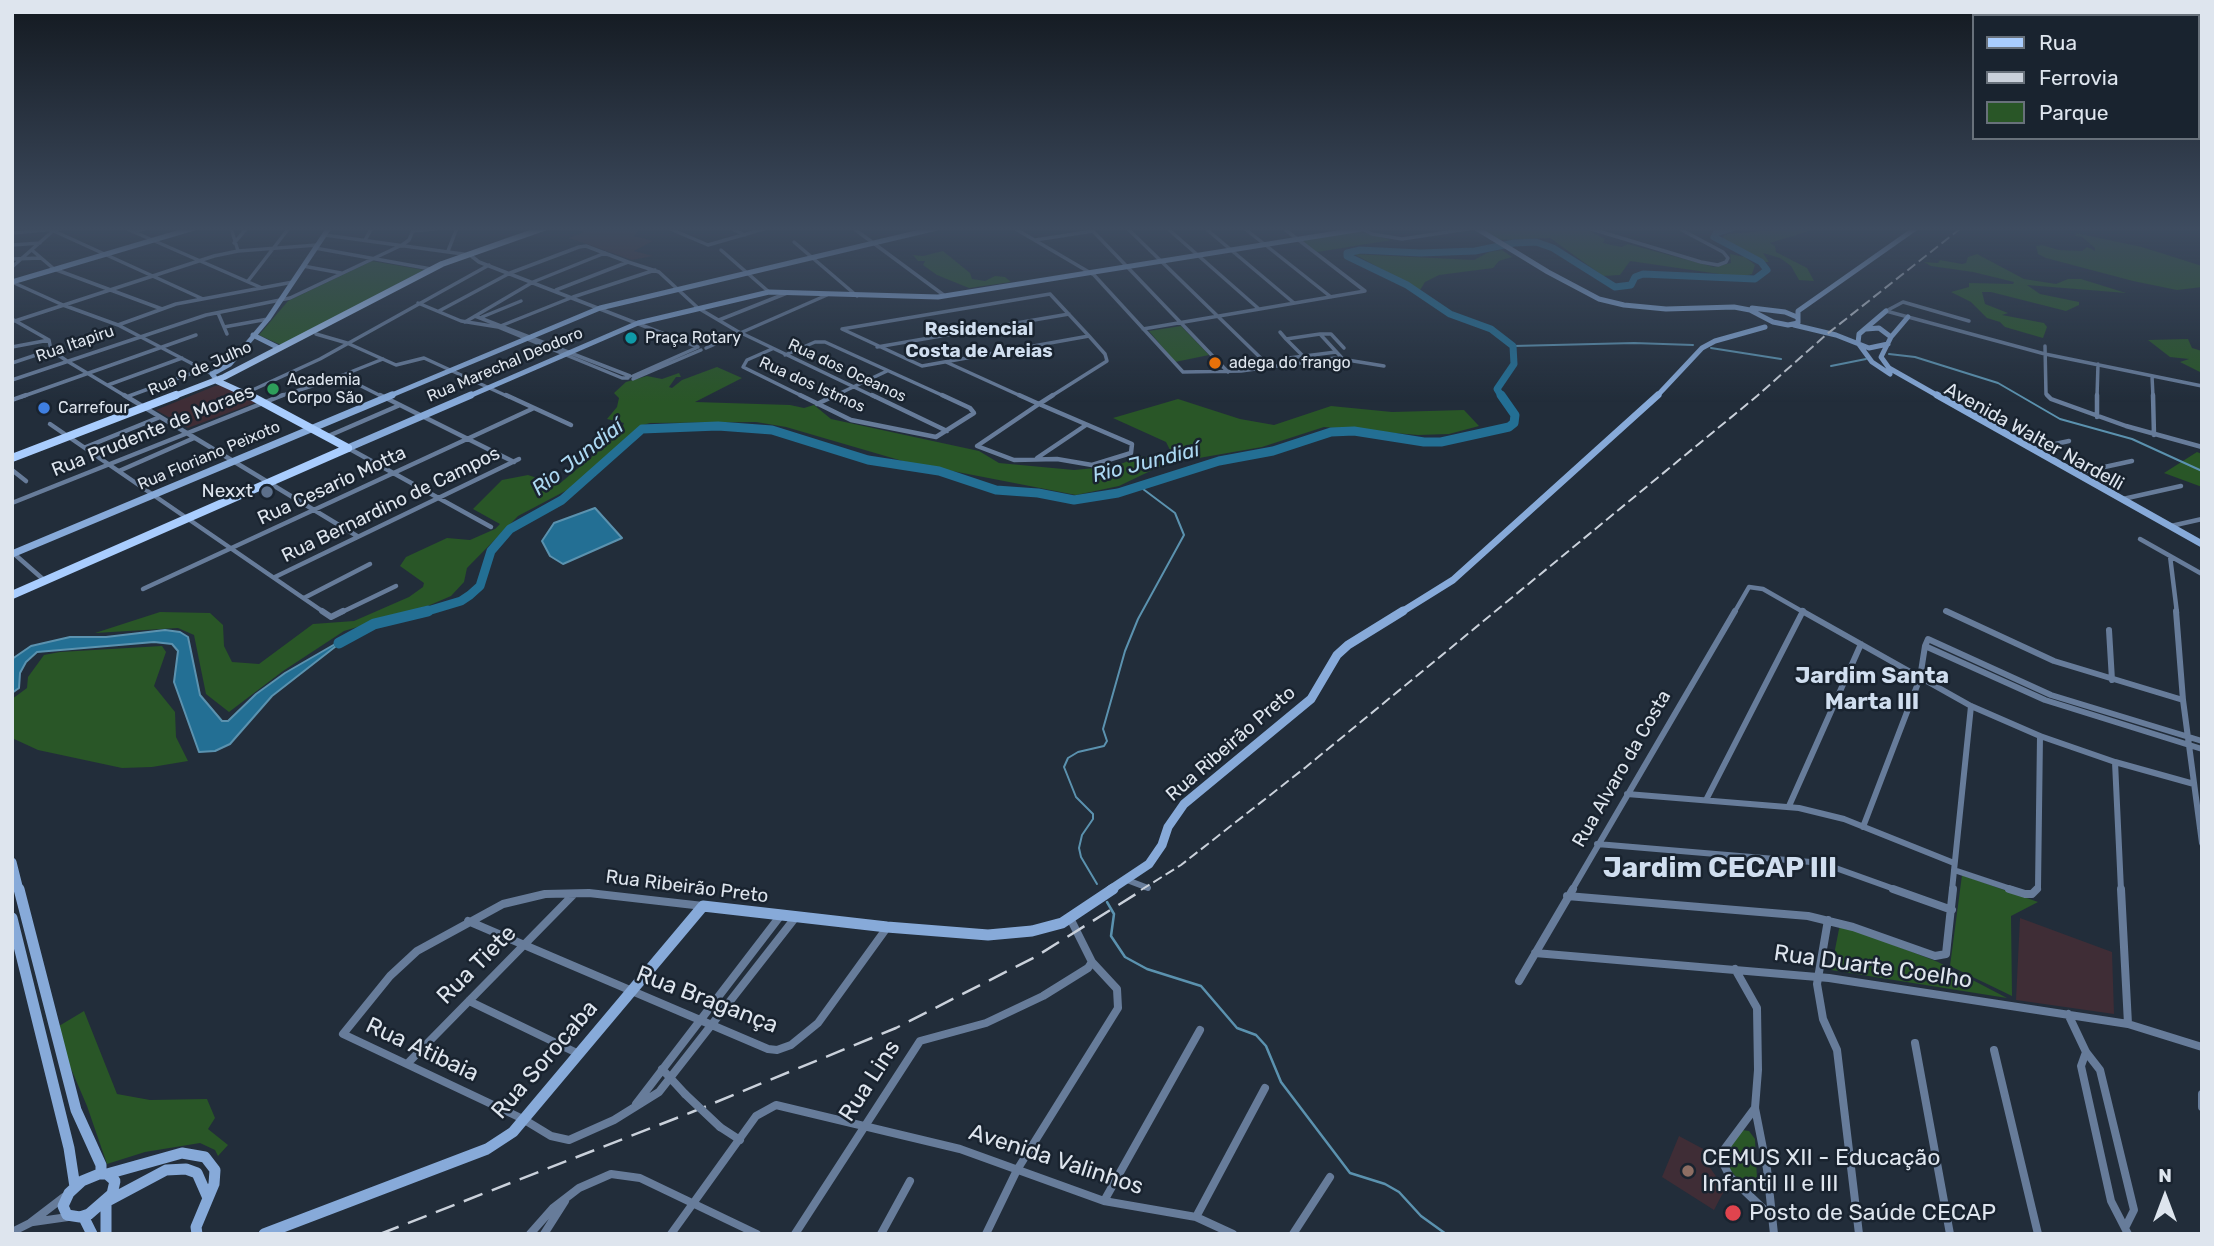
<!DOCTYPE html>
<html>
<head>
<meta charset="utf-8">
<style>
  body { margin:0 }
  #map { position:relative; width:2214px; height:1246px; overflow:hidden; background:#222d3a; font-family:Rubik,sans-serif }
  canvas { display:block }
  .frame { position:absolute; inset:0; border:14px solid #dee5ee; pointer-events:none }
  .legend { position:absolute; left:1972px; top:14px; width:228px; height:126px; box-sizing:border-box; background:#19232f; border:2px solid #68717b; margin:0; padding:9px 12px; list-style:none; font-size:21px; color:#dee5ee }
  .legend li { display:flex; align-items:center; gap:14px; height:35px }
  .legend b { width:35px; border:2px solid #68717b }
  .north { position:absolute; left:2130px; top:1162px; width:70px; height:70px; -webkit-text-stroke:5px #19232f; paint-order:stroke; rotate:0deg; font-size:19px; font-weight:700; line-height:28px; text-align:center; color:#dee5ee }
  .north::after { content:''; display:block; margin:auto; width:24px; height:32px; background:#dee5ee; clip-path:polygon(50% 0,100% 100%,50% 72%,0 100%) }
</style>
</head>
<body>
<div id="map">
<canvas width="2214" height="1246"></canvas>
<div class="frame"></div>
<ul class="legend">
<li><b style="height:9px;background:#a9cdfe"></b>Rua</li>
<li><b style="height:9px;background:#cad1db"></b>Ferrovia</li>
<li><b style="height:19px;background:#295627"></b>Parque</li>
</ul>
<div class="north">N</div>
</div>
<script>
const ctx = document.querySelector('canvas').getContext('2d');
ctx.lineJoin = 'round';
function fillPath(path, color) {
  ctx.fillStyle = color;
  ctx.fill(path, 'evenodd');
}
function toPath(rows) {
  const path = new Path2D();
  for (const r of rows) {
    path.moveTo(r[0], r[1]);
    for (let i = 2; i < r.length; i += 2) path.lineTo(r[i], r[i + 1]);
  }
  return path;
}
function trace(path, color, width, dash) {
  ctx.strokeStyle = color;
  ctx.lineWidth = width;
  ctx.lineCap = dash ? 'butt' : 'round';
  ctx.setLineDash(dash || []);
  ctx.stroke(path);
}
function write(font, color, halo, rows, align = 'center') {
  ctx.font = font + ' Rubik,sans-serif';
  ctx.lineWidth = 5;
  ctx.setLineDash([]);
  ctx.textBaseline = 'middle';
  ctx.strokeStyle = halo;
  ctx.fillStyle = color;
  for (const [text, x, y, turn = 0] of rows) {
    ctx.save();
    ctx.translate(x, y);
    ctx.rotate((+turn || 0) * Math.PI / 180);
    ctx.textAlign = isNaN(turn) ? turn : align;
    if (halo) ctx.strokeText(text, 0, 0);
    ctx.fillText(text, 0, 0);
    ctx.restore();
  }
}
fillPath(toPath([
  [573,228,641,228,634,236,653,241,634,251,653,256,632,260,569,238,584,232],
  [223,385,257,402,188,428,156,410,215,386],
  [2020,918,2112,952,2114,1014,2016,1000],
  [1679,1136,1707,1151,1708,1165,1725,1189,1714,1210,1662,1177]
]), '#3f2d36');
fillPath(toPath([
  [1480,228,1584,228,1605,239,1603,243,1621,247,1628,244,1714,267,1731,263,1730,254,1745,257,1755,265,1752,274,1740,277,1630,261,1620,275,1603,276,1550,238,1500,240],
  [1800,228,1819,228,1770,243,1775,246,1776,252,1807,268,1814,281,1799,280,1791,266,1780,258,1763,253,1769,262,1764,262,1723,240,1723,237,1727,234],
  [1357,231,1392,240,1317,252,1301,241],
  [2076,233,2142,247,2202,266,2202,287,2177,290,2133,281,2046,258,2038,254,2036,246,2042,245,2059,250,2082,251,2087,247,2095,251,2095,248,2082,237,2075,236],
  [1502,250,1512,257,1499,261,1493,268,1439,275,1425,282,1420,290,1354,254,1474,260,1489,252],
  [943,251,970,273,972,279,985,281,995,276,1005,277,1011,282,969,288,937,275,923,265,925,261,918,261,913,255,923,256],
  [1977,254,2024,279,2056,284,2068,279,2081,279,2126,293,2027,285,2040,294,2079,302,2079,305,2066,311,1991,292,1982,292,1985,304,2008,313,2002,315,2044,323,2047,327,2043,338,2005,327,2000,322,1987,318,1971,302,1951,292,1969,287,1969,283,2013,284,2014,282,1973,272,1931,266,1924,262,1938,263,1940,260,1962,264,1966,263,1968,257],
  [372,261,424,270,281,345,259,335,288,301],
  [1181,326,1209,355,1175,362,1149,331],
  [2188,339,2192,348,2202,351,2202,373,2180,362,2189,359,2170,357,2148,340],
  [717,367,742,378,695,402,790,405,804,408,814,405,831,419,979,451,999,463,1074,470,1116,466,1140,456,1167,463,1119,486,1076,495,906,462,786,427,756,422,650,423,643,425,569,489,518,516,467,568,464,582,451,596,430,605,344,631,283,671,229,712,206,694,194,635,178,628,95,633,160,612,210,613,223,625,224,646,232,662,259,664,313,624,354,621,409,597,423,587,424,583,400,566,406,557,447,538,470,540,495,529,500,524,473,509,502,480,528,475,558,485,620,433,624,423,607,419,617,407,619,398,614,393,626,382,647,376,662,379,679,373,681,377,676,377,669,387,672,388,682,380],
  [1178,399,1240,419,1274,425,1331,406,1392,412,1464,410,1479,426,1449,434,1418,435,1324,427,1262,447,1176,462,1166,442,1113,418],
  [2197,452,2202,454,2202,487,2164,473],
  [162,646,166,652,154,686,175,712,176,737,188,761,152,767,122,768,38,750,12,738,12,699,27,688,28,677,44,655,60,652],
  [1962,875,2038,902,2011,916,2012,996,1950,966],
  [1840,924,1938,962,2007,998,1831,970],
  [84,1011,117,1094,150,1100,207,1099,215,1118,208,1129,228,1145,218,1156,215,1150,200,1143,145,1152,107,1164,87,1106,54,1029],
  [1742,1130,1749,1131,1755,1139,1757,1179,1753,1186,1737,1178,1729,1168,1728,1154,1734,1139]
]), '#295627');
const water = toPath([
  [595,508,622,538,563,564,550,556,542,541,554,523,595,508],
  [165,630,180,632,188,637,200,695,222,721,228,721,256,694,285,673,349,636,272,696,230,744,215,751,199,752,174,682,178,651,172,644,154,642,37,652,26,662,20,673,19,688,12,693,12,659,31,646,70,637,106,637,165,630]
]);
fillPath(water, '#236f94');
trace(water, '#5b92af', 2);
trace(toPath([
  [1513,346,1634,343,1693,345],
  [1711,348,1781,359],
  [1889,354,1915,357,1998,383,2060,419,2132,439,2202,471],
  [1831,366,1866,359],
  [1097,884,1081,857,1079,848,1082,835,1093,819,1093,814,1076,797,1064,767,1068,758,1078,752,1104,746,1107,741,1103,729,1125,651,1138,619,1184,535,1175,513,1139,486]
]), '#5b92af', 2);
trace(toPath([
  [1107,902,1114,914,1111,936,1125,957,1147,969,1201,986,1237,1028,1256,1035,1266,1046,1281,1082,1350,1173,1385,1184,1399,1192,1421,1216,1446,1234]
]), '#5b92af', 2.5);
trace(toPath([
  [1502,397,1497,389,1514,364,1513,346,1491,329,1450,314,1407,285,1347,256,1347,253,1360,250,1420,253,1475,251,1514,243,1536,242,1553,248,1615,287,1631,285,1635,277,1643,274,1755,279,1767,270,1761,262,1714,237,1716,233,1732,228]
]), '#236f94', 7);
trace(toPath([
  [421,613,461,601,470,595,480,586,491,551,510,529,562,500,642,429,718,426,772,430,868,460,939,471,996,490,1038,493,1074,500,1118,493,1219,461,1273,451,1331,432,1354,431,1424,442,1441,442,1509,427,1514,423,1515,415,1501,395]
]), '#236f94', 9);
trace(toPath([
  [339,643,374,624,428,611]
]), '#236f94', 11);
trace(toPath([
  [125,228,262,288],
  [231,228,238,251],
  [668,228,708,245,767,228],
  [730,228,745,235],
  [853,228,945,296],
  [1014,228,1094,275,1183,372,1241,371,1335,358,1384,366],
  [1090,228,1228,372],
  [1127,228,1270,367],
  [1167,228,1259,309],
  [1205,228,1294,303],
  [1244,228,1331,297],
  [1360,228,1372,234,1402,239,1474,228],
  [1588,228,1701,262,1718,265,1726,262,1728,258,1723,252,1678,228],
  [54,231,203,299],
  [413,231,446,228],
  [133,232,147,228],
  [12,233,70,228],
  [325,235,470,255,479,262,698,347],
  [365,240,372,228],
  [1035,240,1093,231],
  [794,242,857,296],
  [234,243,247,228],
  [12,245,40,243],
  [315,248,431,269],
  [721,250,769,292],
  [33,251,54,269,162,309],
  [448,251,457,228],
  [12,259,41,258],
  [628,262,659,272,698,308,737,331,875,397],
  [303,266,341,273],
  [12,267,54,230],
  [248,281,289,228],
  [12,282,63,305,118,325,212,374],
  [1050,294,1089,336,922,366,842,329,1050,294],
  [418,303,461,321,498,327,622,378,628,378],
  [439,311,510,273,579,247,586,246,628,262,556,290],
  [1886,311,2045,354,2202,386],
  [1886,311,1903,302,1969,321],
  [218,313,227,334],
  [475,316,630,376],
  [482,317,521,301],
  [12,319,49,340,51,350,67,361,127,397],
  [719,320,787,293],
  [15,321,214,256,238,251,317,245],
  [465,322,533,282,605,253],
  [118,325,176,304,293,282],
  [224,327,268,319],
  [498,327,573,297,655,270],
  [1143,329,1365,291,1283,228],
  [1280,332,1286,339,1320,334,1342,358],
  [316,334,347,343,396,365,424,358,509,397],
  [1320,334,1331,334,1344,348],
  [1286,339,1303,356],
  [2045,346,2046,394,2049,397],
  [12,347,49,340],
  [877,347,1069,314],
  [706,348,827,295],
  [772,349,747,360,743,367,804,397],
  [785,355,815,342,825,342,946,397],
  [1289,358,1336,352],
  [946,362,1023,397],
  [12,363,51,350],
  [341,376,383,397],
  [633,376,696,348],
  [2152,376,2153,397],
  [633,379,701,350],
  [12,380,206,315,290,298,402,245,409,240,414,228],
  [108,385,182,358],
  [246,393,320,359,489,265],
  [129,396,203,369],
  [21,397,196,335],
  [277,397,328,381,383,359],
  [832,397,887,371],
  [1050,397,1107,361,1105,354,1089,336],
  [2097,397,2098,364]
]), '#677c9a', 3.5);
trace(toPath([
  [124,395,357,536],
  [380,395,514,462],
  [506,395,571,425],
  [800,395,851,420,936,437,974,413,970,408,942,395],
  [872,395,947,431],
  [1019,395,1039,404],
  [2047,395,2051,399,2126,426,2202,447],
  [2153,395,2154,435],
  [12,400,26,395],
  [817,404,836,395],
  [1039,404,1132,444,1131,453,1092,465,1057,459,1014,460,977,446,1039,404],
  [1039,404,1053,395],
  [2097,417,2097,395],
  [50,424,325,613],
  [326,437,400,405],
  [86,447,160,417],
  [348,448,491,527],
  [2032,449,2069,441],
  [1037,458,1086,425],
  [12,470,26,481],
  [119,471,194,438],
  [2077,473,2132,461],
  [2123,499,2181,486],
  [12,503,283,395],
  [2171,526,2202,519],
  [2140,539,2202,574],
  [12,552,44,580],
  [2170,556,2177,613],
  [275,577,519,459],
  [143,589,534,408],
  [304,598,370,564],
  [1946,611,1950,613],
  [340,613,396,586],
  [1734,613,1749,587,1763,589,1805,613]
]), '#677c9a', 4.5);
trace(toPath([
  [322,611,331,617,343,611],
  [1802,611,1971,706,2040,736,2115,762,2194,784],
  [1946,611,2054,661,2183,700],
  [2176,611,2183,700,2202,843],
  [2109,630,2112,680],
  [1925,646,1928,639,2051,695,2202,741],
  [1925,646,2045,700,2202,749],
  [2115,762,2121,890],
  [1627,794,1799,808,1844,819,1954,863],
  [1706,800,1803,611],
  [1789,806,1861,644],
  [1863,827,1920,678,1925,646],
  [1597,844,1811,862,1830,866,1897,890],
  [1954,870,2014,890],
  [1127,880,1148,888],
  [1572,890,1735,611],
  [1952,890,1971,706],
  [2036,890,2038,888,2040,736]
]), '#677c9a', 6);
trace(toPath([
  [1893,889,1952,910],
  [2009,889,2025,894,2032,894,2037,889],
  [2121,889,2128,1024],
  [1567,896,1808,916,1853,927,1935,956,1946,954,1953,889],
  [703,906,589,893,545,894,503,904,417,951,390,976,343,1034,523,1119,551,1136,569,1140,614,1120,659,1092,795,918],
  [1828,920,1817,984,1823,1019,1837,1050,1859,1234],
  [468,921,768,1049,777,1050,791,1045,818,1023,886,929],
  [1535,953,1829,978,2128,1024,2202,1047],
  [1735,969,1757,1008,1758,1070,1755,1108,1767,1169,1774,1234],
  [1519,981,1573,889],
  [469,1001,579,1054],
  [2068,1014,2086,1052,2100,1070,2134,1210,2126,1226],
  [1915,1043,1950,1234],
  [1994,1050,2038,1234],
  [2086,1052,2081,1066,2111,1201,2128,1234],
  [407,1064,574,894],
  [662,1069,685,1094],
  [2202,1094,2202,1107],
  [636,1104,781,915],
  [1755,1108,1723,1151,1721,1159,1730,1177,1772,1217],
  [720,1127,740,1140],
  [1104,1201,1200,1030],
  [1196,1217,1265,1088],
  [33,1222,68,1217],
  [12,1232,30,1223,64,1197],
  [530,1234,553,1208,579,1188,611,1174,640,1178,757,1234],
  [544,1234,565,1201],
  [671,1234,756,1116,776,1105,960,1149,1104,1201,1196,1217,1233,1234],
  [795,1234,920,1041,986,1023,1043,996,1088,968,1092,962],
  [881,1234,910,1181],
  [986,1234,1017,1170,1118,1008,1117,989,1092,962,1070,918],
  [1293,1234,1330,1177]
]), '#677c9a', 8);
trace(toPath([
  [1476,228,1548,272,1599,299,1624,305,1666,309,1734,307,1750,310,1773,322,1788,325,1798,323,1798,311,1916,228],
  [12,282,194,228],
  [1752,308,1785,312,1797,317],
  [1908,317,1891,337,1881,357,1889,368,1940,397],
  [1794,325,1836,335,1869,348,1888,344],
  [1866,329,1879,328,1891,337],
  [253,335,279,348],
  [1858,343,1872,362,1890,374],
  [1858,343,1859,334,1886,311],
  [217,380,212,374,230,364,268,319,329,228],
  [387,397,600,308,937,228],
  [467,397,638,323,769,292,938,297,1368,228],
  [1656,397,1702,348,1715,341,1765,327]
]), '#87aad9', 5);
trace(toPath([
  [1937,395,2202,544],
  [348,448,471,395],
  [12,554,392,395],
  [1400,613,1453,580,1658,395]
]), '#87aad9', 7);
trace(toPath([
  [12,862,19,890],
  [1110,890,1149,864,1162,845,1168,827,1184,804,1311,699,1337,655,1348,645,1403,611]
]), '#87aad9', 9);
trace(toPath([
  [19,889,76,1110,101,1165,101,1174],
  [12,918,69,1148,75,1187],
  [99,1174,107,1174,115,1181,112,1194,89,1214,80,1217,67,1215,63,1206,69,1193,82,1181,99,1174],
  [107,1174,182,1153,205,1157,215,1170,214,1184,196,1227,197,1234],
  [83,1216,92,1234],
  [106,1234,106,1202,166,1170,186,1169,197,1173,208,1198],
  [264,1234,487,1149,513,1132,703,906,887,927,988,935,1032,931,1062,923,1113,889]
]), '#87aad9', 11);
trace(toPath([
  [217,381,252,397],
  [172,397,224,377,442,264,544,228]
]), '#a9cdfe', 6);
trace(toPath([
  [249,395,348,448],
  [12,458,176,395],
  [12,595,348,448]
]), '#a9cdfe', 8);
trace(toPath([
  [1141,890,1181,865,1306,767,1757,396,1827,334,1961,228]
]), '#cad1db', 2, [10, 4.5]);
trace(toPath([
  [380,1234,692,1112,896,1028,1035,957,1144,889]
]), '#cad1db', 2.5, [20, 10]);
trace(toPath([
  [685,1094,720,1127]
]), '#677c9a', 8);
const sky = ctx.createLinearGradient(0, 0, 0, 402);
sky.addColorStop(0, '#131920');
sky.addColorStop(0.57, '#3e4c60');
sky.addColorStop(1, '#3e4c6000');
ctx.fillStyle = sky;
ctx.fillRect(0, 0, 2214, 402);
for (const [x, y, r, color] of [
  [631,338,7,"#0f9aa8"],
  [1215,363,7,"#e8710a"],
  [273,389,7,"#2e9e5b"],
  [44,408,7,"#3f7fe0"],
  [267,492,7,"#5c6f8a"],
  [1688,1171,7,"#8d6e63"],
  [1733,1213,9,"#e0444e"]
]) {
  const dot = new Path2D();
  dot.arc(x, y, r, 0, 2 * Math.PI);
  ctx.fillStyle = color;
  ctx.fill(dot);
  trace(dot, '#19232f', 2.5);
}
write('16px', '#dee5ee', '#19232f', [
  ["Praça Rotary",645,338],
  ["adega do frango",1229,363],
  ["Academia",287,380],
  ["Corpo São",287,398],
  ["Carrefour",58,408]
], 'left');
write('16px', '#dee5ee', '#19232f', [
  ["Rua Itapiru",75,344,-19],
  ["Rua Marechal Deodoro",505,365,-23],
  ["Rua 9 de Julho",200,369,-24],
  ["Rua dos Oceanos",847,371,25],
  ["Rua dos Istmos",812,385,24],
  ["Rua Floriano Peixoto",209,456,-23]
]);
write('bold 19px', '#d0deef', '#19232f', [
  ["Residencial",979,330],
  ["Costa de Areias",979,352]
]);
write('19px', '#dee5ee', '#19232f', [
  ["Rua Prudente de Moraes",153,431,-22],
  ["Avenida Walter Nardelli",2034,437,29],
  ["Rua Cesario Motta",332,486,-25],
  ["Rua Bernardino de Campos",391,505,-26],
  ["Rua Ribeirão Preto",1231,744,-41],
  ["Rua Alvaro da Costa",1622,769,-60],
  ["Rua Ribeirão Preto",687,887,7]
]);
write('19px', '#dee5ee', '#19232f', [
  ["Nexxt",253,492]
], 'right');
write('italic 21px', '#acd8f2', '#19232f', [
  ["Rio Jundiaí",578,458,-38],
  ["Rio Jundiaí",1146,463,-14]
]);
write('bold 23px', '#d0deef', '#19232f', [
  ["Jardim Santa",1872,676],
  ["Marta III",1872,702]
]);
write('23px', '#dee5ee', '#19232f', [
  ["Rua Tiete",477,965,-45],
  ["Rua Duarte Coelho",1873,967,8],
  ["Rua Bragança",707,1000,21],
  ["Rua Atibaia",422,1050,25],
  ["Rua Sorocaba",545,1060,-49],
  ["Rua Lins",870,1081,-57],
  ["Avenida Valinhos",1056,1160,18]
]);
write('23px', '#dee5ee', '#19232f', [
  ["CEMUS XII - Educação",1702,1158],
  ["Infantil II e III",1702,1184],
  ["Posto de Saúde CECAP",1749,1213]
], 'left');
write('bold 28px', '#d0deef', '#19232f', [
  ["Jardim CECAP III",1720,869]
]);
</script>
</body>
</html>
